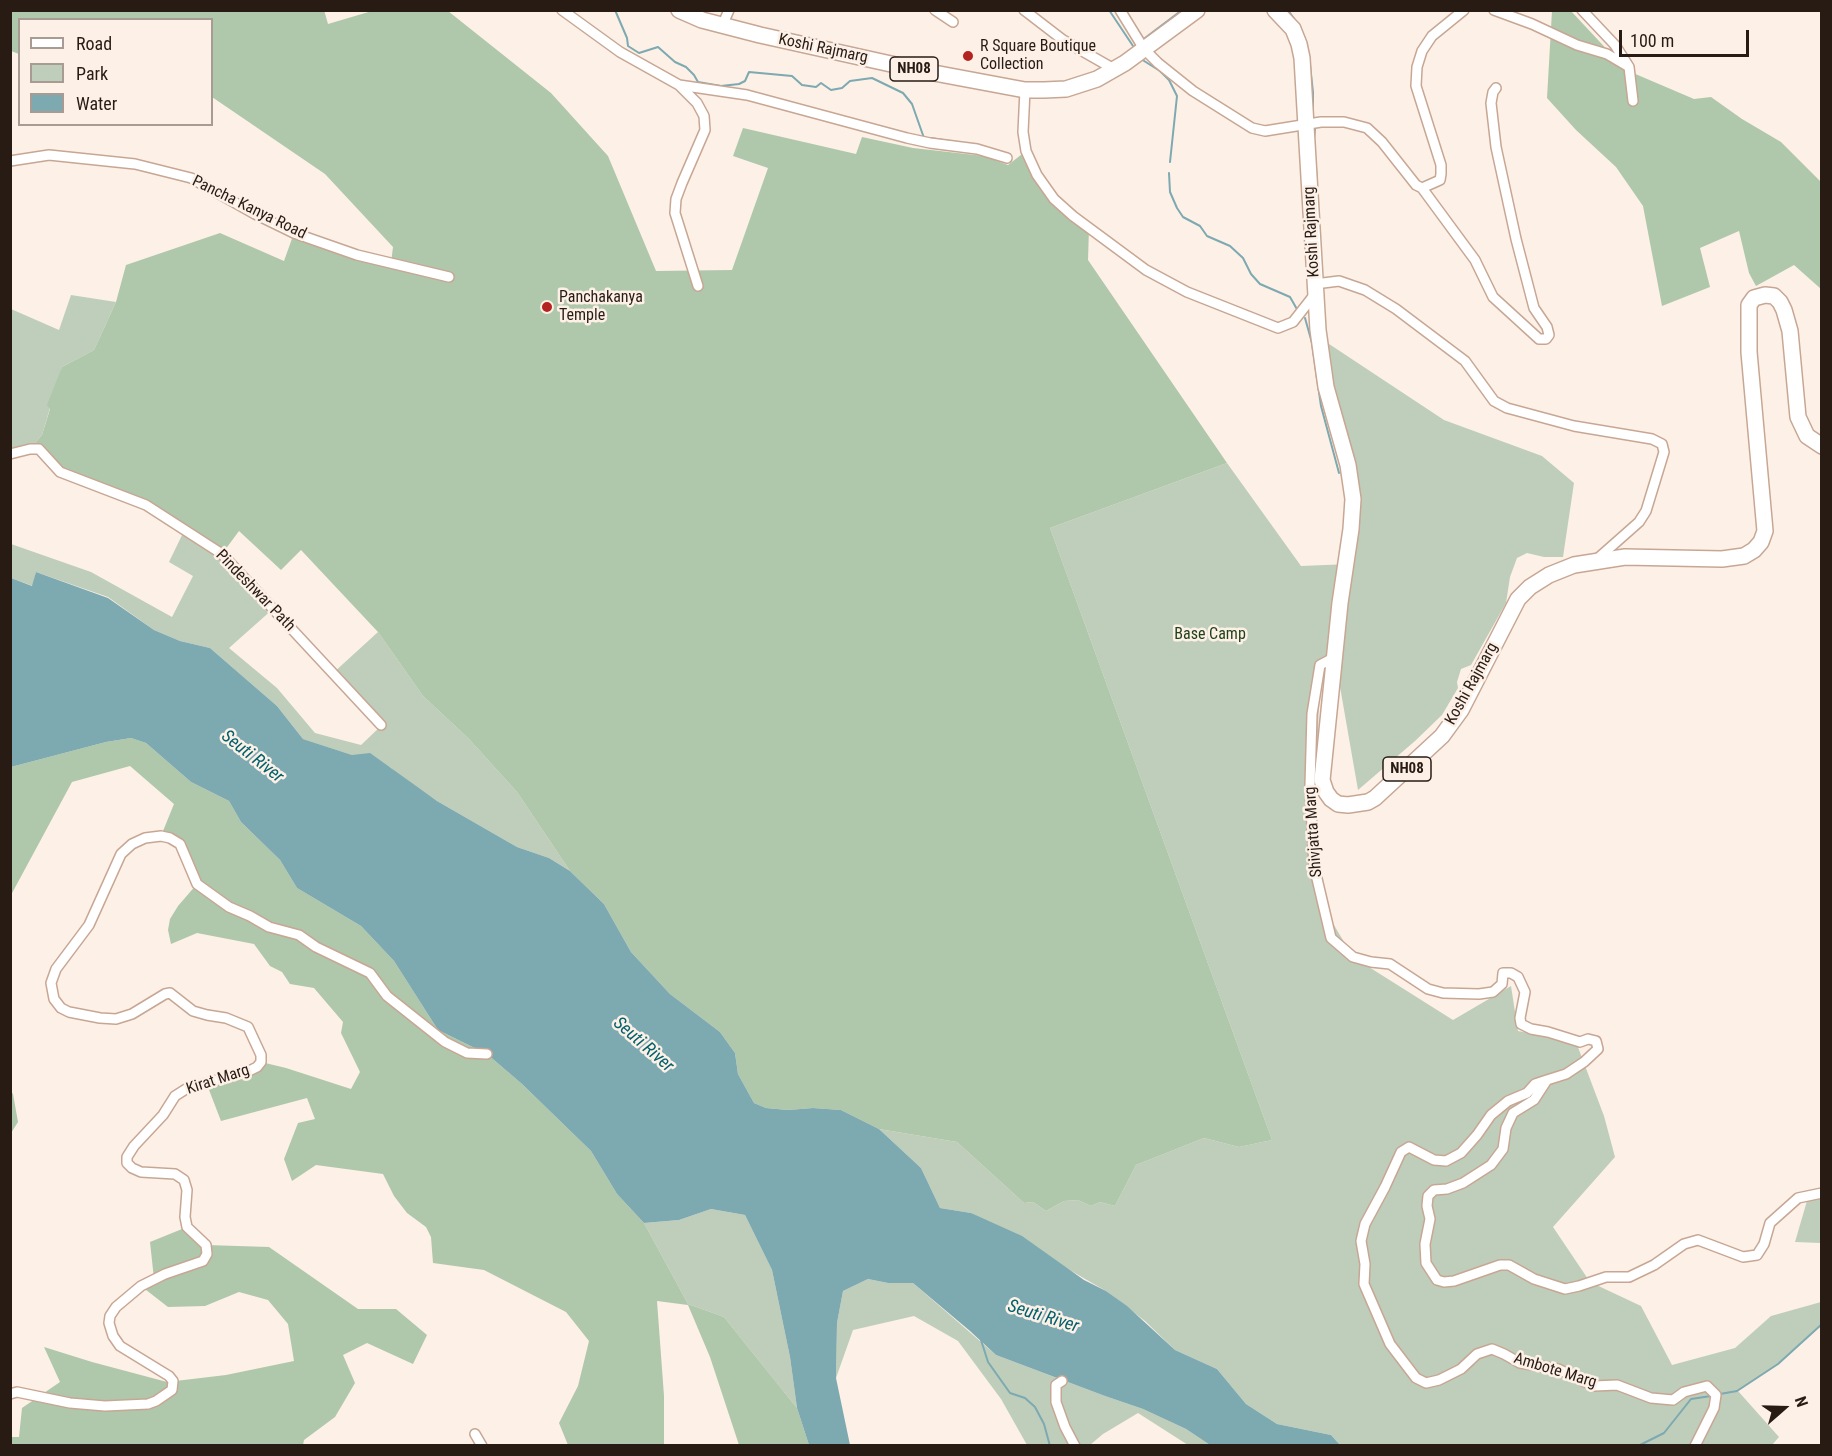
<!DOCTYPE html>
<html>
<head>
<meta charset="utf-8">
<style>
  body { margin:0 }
  #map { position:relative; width:1832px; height:1456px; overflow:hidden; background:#fdf0e7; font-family:"Roboto Condensed",sans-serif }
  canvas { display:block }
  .frame { position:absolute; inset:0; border:12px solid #271b14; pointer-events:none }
  .legend { position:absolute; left:18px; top:18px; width:195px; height:108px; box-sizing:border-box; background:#fdf0e7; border:2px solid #a79b93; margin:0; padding:8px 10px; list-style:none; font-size:18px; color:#271b14 }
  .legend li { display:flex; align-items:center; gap:12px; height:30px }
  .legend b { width:30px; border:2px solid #a79b93 }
  .north { position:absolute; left:1754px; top:1378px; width:60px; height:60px; -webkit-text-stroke:4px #fdf0e7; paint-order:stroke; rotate:70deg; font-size:16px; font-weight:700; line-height:24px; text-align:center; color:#271b14 }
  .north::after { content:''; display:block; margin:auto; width:21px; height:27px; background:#271b14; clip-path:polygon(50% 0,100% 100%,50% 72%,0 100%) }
  .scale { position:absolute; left:1619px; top:30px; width:130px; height:27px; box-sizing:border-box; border:3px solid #271b14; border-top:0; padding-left:8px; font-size:18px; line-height:21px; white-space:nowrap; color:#271b14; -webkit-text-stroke:4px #fdf0e7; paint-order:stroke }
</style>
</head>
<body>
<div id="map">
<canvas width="1832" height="1456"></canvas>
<div class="frame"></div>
<ul class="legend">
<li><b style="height:8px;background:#fff"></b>Road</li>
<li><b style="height:16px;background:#becebb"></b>Park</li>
<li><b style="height:16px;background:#7da9b1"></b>Water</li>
</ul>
<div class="north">N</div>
<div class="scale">100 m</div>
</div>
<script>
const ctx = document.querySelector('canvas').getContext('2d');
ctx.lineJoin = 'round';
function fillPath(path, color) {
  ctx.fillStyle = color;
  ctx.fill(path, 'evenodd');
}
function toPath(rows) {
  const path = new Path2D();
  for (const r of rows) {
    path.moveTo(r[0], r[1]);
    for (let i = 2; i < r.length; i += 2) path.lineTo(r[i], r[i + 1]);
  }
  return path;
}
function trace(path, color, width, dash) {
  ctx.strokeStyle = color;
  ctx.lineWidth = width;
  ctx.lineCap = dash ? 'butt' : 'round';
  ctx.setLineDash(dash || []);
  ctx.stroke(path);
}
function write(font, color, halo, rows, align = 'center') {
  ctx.font = font + ' "Roboto Condensed",sans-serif';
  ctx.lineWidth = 5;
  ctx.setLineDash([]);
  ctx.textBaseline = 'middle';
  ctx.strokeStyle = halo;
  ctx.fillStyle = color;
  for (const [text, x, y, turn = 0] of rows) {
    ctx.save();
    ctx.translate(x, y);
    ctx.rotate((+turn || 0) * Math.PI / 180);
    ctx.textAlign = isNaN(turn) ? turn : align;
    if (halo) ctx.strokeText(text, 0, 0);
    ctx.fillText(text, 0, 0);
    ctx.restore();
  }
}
fillPath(toPath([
  [71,295,116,302,94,350,62,367,42,435,30,449,11,454,11,309,59,330],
  [1323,340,1444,420,1542,456,1574,483,1563,557,1544,557,1527,553,1517,558,1510,577,1506,603,1471,665,1461,669,1457,682,1458,688,1442,715,1415,741,1358,790,1335,658,1320,665,1314,865,1322,905,1353,957,1453,1020,1511,986,1518,1031,1576,1042,1604,1116,1615,1157,1553,1227,1590,1282,1641,1306,1672,1365,1735,1348,1771,1316,1821,1302,1821,1324,1778,1364,1738,1391,1779,1437,1772,1445,1340,1445,1331,1435,1277,1424,1246,1404,1217,1369,1175,1350,1145,1321,1106,1291,971,1213,940,1208,921,1168,879,1129,957,1142,1024,1203,1033,1202,1046,1211,1064,1201,1078,1200,1091,1206,1100,1202,1115,1206,1136,1165,1204,1138,1239,1147,1272,1140,1050,528,1227,463,1301,566,1350,564,1341,422],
  [185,529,222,554,274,608,229,648,277,688,315,733,361,745,381,726,332,674,378,632,423,696,469,739,517,792,570,871,549,858,517,847,437,801,398,775,391,768,303,739,277,706,210,648,180,641,154,630,108,597,36,572,33,586,11,578,11,544,91,572,172,617,193,576,169,562],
  [1821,1193,1821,1243,1795,1242,1809,1194],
  [711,1209,745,1215,772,1270,790,1357,797,1408,724,1317,688,1304,644,1223,679,1220],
  [868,1279,888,1283,913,1283,996,1355,1105,1396,1143,1409,1186,1429,1210,1445,1188,1445,1138,1413,1103,1434,1090,1445,1027,1445,1001,1399,958,1341,914,1316,853,1330,836,1378,837,1323,843,1291]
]), '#becebb');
fillPath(toPath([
  [324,10,328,24,372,11,448,11,551,93,608,156,656,271,732,270,768,168,733,156,743,128,856,154,862,137,913,148,984,156,1008,165,1026,151,1037,175,1089,228,1088,260,1227,463,1050,528,1272,1140,1239,1147,1204,1138,1136,1165,1115,1206,1100,1202,1091,1206,1078,1200,1064,1201,1046,1211,1033,1202,1024,1203,957,1142,879,1129,841,1110,813,1108,788,1110,766,1108,754,1103,738,1074,735,1053,720,1032,670,994,631,952,604,904,570,871,517,792,469,739,423,696,378,632,301,550,281,570,239,531,222,554,146,505,60,472,47,457,30,449,42,435,50,409,47,405,62,367,94,350,116,302,126,265,220,233,284,261,294,233,391,263,393,247,325,174,212,97,212,20,20,20,19,54,11,51,10,11],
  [1552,11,1571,11,1626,70,1694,99,1711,97,1742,119,1781,142,1821,182,1821,289,1794,265,1756,286,1749,273,1739,231,1700,248,1710,287,1662,306,1643,206,1616,167,1576,130,1547,98],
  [131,738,146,743,191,782,229,801,241,822,280,860,297,888,361,926,394,961,438,1030,487,1054,522,1084,591,1151,617,1194,644,1223,688,1304,724,1317,797,1408,809,1445,739,1445,710,1357,688,1305,657,1301,664,1396,664,1445,568,1445,559,1423,578,1386,589,1341,566,1312,484,1270,433,1263,431,1237,426,1227,407,1213,394,1196,383,1174,316,1165,292,1181,284,1159,298,1123,315,1119,307,1098,221,1121,206,1082,261,1062,286,1068,351,1089,360,1072,341,1033,343,1022,314,988,290,984,282,972,270,966,254,944,197,933,171,944,168,930,170,919,178,906,197,884,180,844,161,836,174,804,130,766,72,782,11,895,11,767,106,742],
  [11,1091,13,1094,18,1122,11,1133],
  [187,1227,206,1245,269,1247,358,1309,396,1309,427,1335,413,1364,367,1343,343,1355,355,1383,335,1417,304,1440,303,1445,11,1446,11,1437,19,1437,22,1408,60,1382,44,1347,92,1362,167,1382,226,1375,294,1361,288,1324,268,1300,239,1292,205,1306,168,1307,141,1286,154,1279,150,1242]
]), '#afc7aa');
fillPath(toPath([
  [36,572,108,598,154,630,180,641,210,648,277,706,303,739,352,755,370,753,437,801,517,847,549,858,570,871,604,904,631,952,670,994,720,1032,735,1053,738,1074,754,1103,766,1108,788,1110,813,1108,841,1110,879,1129,921,1168,940,1208,971,1213,1022,1236,1084,1280,1106,1291,1127,1306,1175,1350,1217,1369,1246,1404,1277,1424,1331,1435,1340,1445,1210,1445,1186,1429,1143,1409,1105,1396,996,1355,970,1331,913,1283,888,1283,868,1279,843,1291,837,1323,836,1378,850,1445,809,1445,797,1408,790,1357,772,1270,745,1215,711,1209,679,1220,644,1223,617,1194,591,1151,522,1084,487,1054,438,1030,394,961,361,926,297,888,280,860,241,822,229,801,191,782,146,743,131,738,106,742,11,767,11,578,32,586]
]), '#7da9b1');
trace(toPath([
  [615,10,627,38,628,46,639,53,658,47,675,62,686,67,694,75,698,82,721,86,739,84,745,81,749,72,792,76,802,85,816,87,821,83,831,90,842,88,850,81,872,78,903,93,912,104,924,138],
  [1109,10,1133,46],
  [1288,10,1297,23],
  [1300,28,1309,54],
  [1145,38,1182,10],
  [1141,59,1160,71,1169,80,1177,96,1170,162],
  [1310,65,1313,92,1313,110],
  [930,138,977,145],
  [1314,139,1315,129],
  [994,150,1009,154],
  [1316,168,1317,181],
  [1169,173,1170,192,1177,208,1183,217,1200,226,1207,236,1230,246,1243,258,1251,274,1260,284,1290,297,1298,311],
  [680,205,680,214,689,243],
  [1305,318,1312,343,1321,406,1339,473],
  [981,1340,988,1362,1010,1393,1025,1398,1035,1407,1044,1424,1050,1446],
  [1720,1394,1737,1391,1778,1364,1822,1324],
  [1638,1446,1664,1433,1691,1399,1711,1396]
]), '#7da9b1', 2);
const minor = toPath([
  [562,10,620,52,679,85,697,103,704,116,705,130,682,183,676,199,675,213,698,286],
  [935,10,953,22],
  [1024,10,1063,40,1114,69],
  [1120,10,1144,49,1158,63,1193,91,1252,128,1265,131,1321,122,1344,122,1367,128,1382,142,1416,185,1422,188,1475,260,1493,297,1539,339,1546,339,1549,335,1547,327,1534,308,1516,239,1496,147,1491,103,1493,92,1496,88],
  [1494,10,1532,24,1577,45,1607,54,1629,67],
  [1582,10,1615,45,1629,67,1633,101],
  [722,26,729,10],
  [679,85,747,95,907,138,930,143,977,149,1007,158],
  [1025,90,1023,132,1026,151,1037,175,1054,199,1073,216,1146,270,1187,292,1278,328,1293,322,1315,294],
  [10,161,49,155,135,164,191,178,255,214,294,233,357,255,449,277],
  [1422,188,1440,180,1441,174,1441,165,1416,86,1417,67,1422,51,1432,36,1464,10],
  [1315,284,1339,281,1365,290,1396,309,1465,361,1494,401,1507,408,1574,426,1652,439,1662,444,1664,452,1646,511,1639,522,1596,560],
  [10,454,30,449,39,449,60,472,146,505,222,554,381,725],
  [1335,657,1320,665,1312,714,1310,786,1314,866,1331,938,1353,957,1371,962,1390,964,1428,989,1443,993,1479,994,1493,992,1502,984,1503,973,1511,973,1518,977,1525,992,1520,1018,1521,1024,1531,1029,1548,1032,1580,1042,1588,1039,1596,1041,1598,1049,1584,1062,1566,1074,1547,1080,1534,1100,1513,1113,1506,1128,1503,1149,1491,1165,1463,1183,1447,1189,1434,1190,1428,1196,1427,1206,1430,1219,1425,1244,1426,1263,1437,1280,1444,1282,1454,1281,1500,1265,1509,1265,1534,1279,1565,1289,1579,1286,1606,1277,1629,1277,1654,1265,1684,1244,1698,1240,1743,1257,1757,1255,1764,1244,1770,1223,1798,1198,1822,1193],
  [1547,1080,1535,1084,1527,1093,1508,1101,1491,1115,1477,1135,1461,1153,1446,1161,1434,1160,1409,1147,1401,1152,1385,1187,1365,1224,1361,1241,1365,1264,1364,1284,1390,1344,1416,1378,1426,1383,1439,1380,1461,1369,1477,1354,1492,1349,1504,1354,1520,1363,1558,1369,1594,1386,1617,1385,1651,1398,1673,1400,1684,1392,1707,1386,1716,1395,1714,1408,1695,1446],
  [1062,1381,1056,1385,1056,1402,1065,1427,1075,1446],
  [10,1394,17,1392,70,1403,105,1406,148,1404,156,1401,172,1390,173,1381,169,1376,120,1346,113,1336,109,1323,110,1316,116,1307,141,1286,165,1274,203,1261,207,1254,206,1245,187,1227,185,1217,187,1190,184,1180,175,1174,141,1172,132,1168,127,1163,127,1157,134,1146,163,1115,175,1096,186,1089,249,1071,257,1067,261,1062,261,1055,248,1027,226,1018,207,1015,193,1011,170,993,165,994,132,1014,116,1019,100,1018,69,1012,61,1008,54,999,51,983,56,969,89,925,121,854,132,844,145,838,161,836,170,838,180,844,197,884,229,907,250,916,269,927,299,935,316,947,370,973,387,996,445,1042,467,1053,487,1054],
  [475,1434,482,1446]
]);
const primary = toPath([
  [679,10,702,20,760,35,918,70,1025,90,1044,90,1066,89,1097,79,1125,63,1197,10],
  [1275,10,1293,29,1299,44,1302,58,1318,330,1326,387,1348,465,1353,499,1351,529,1340,603,1322,780,1326,792,1331,799,1338,804,1348,805,1368,802,1375,798,1442,736,1461,710,1518,599,1530,587,1549,575,1574,565,1625,557,1722,559,1744,556,1754,550,1761,542,1765,531,1749,352,1749,305,1754,298,1765,295,1774,296,1780,302,1784,310,1790,331,1798,417,1807,436,1822,446]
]);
trace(minor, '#c7a794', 12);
trace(primary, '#c7a794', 18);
trace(minor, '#fff', 9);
trace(primary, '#fff', 15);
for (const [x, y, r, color] of [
  [968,56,6,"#b3231f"],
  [547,307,6,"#b3231f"]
]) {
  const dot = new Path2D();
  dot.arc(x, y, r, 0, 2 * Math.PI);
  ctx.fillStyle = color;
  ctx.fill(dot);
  trace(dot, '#fdf0e7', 2);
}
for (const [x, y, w] of [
  [914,69,48],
  [1407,769,48]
]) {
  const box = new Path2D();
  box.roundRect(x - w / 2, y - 12, w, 24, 4.5);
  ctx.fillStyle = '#fdf0e7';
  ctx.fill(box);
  trace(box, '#271b14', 1.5);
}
write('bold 15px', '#271b14', null, [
  ["NH08",914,69],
  ["NH08",1407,769]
]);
write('16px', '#271b14', '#fdf0e7', [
  ["R Square Boutique",980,47],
  ["Collection",980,65],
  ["Panchakanya",559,298],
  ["Temple",559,316]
], 'left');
write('16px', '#271b14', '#fdf0e7', [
  ["Koshi Rajmarg",823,49,12],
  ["Pancha Kanya Road",249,208,26],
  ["Koshi Rajmarg",1312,232,-93],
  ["Pindeshwar Path",255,591,46],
  ["Koshi Rajmarg",1472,684,-61],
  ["Shivjatta Marg",1314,832,-94],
  ["Kirat Marg",218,1080,-18],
  ["Ambote Marg",1555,1371,17]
]);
write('16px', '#204218', '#fdf0e7', [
  ["Base Camp",1210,635]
]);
write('italic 18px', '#00616d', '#fdf0e7', [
  ["Seuti River",252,757,38],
  ["Seuti River",643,1045,41],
  ["Seuti River",1043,1317,17]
]);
</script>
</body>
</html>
